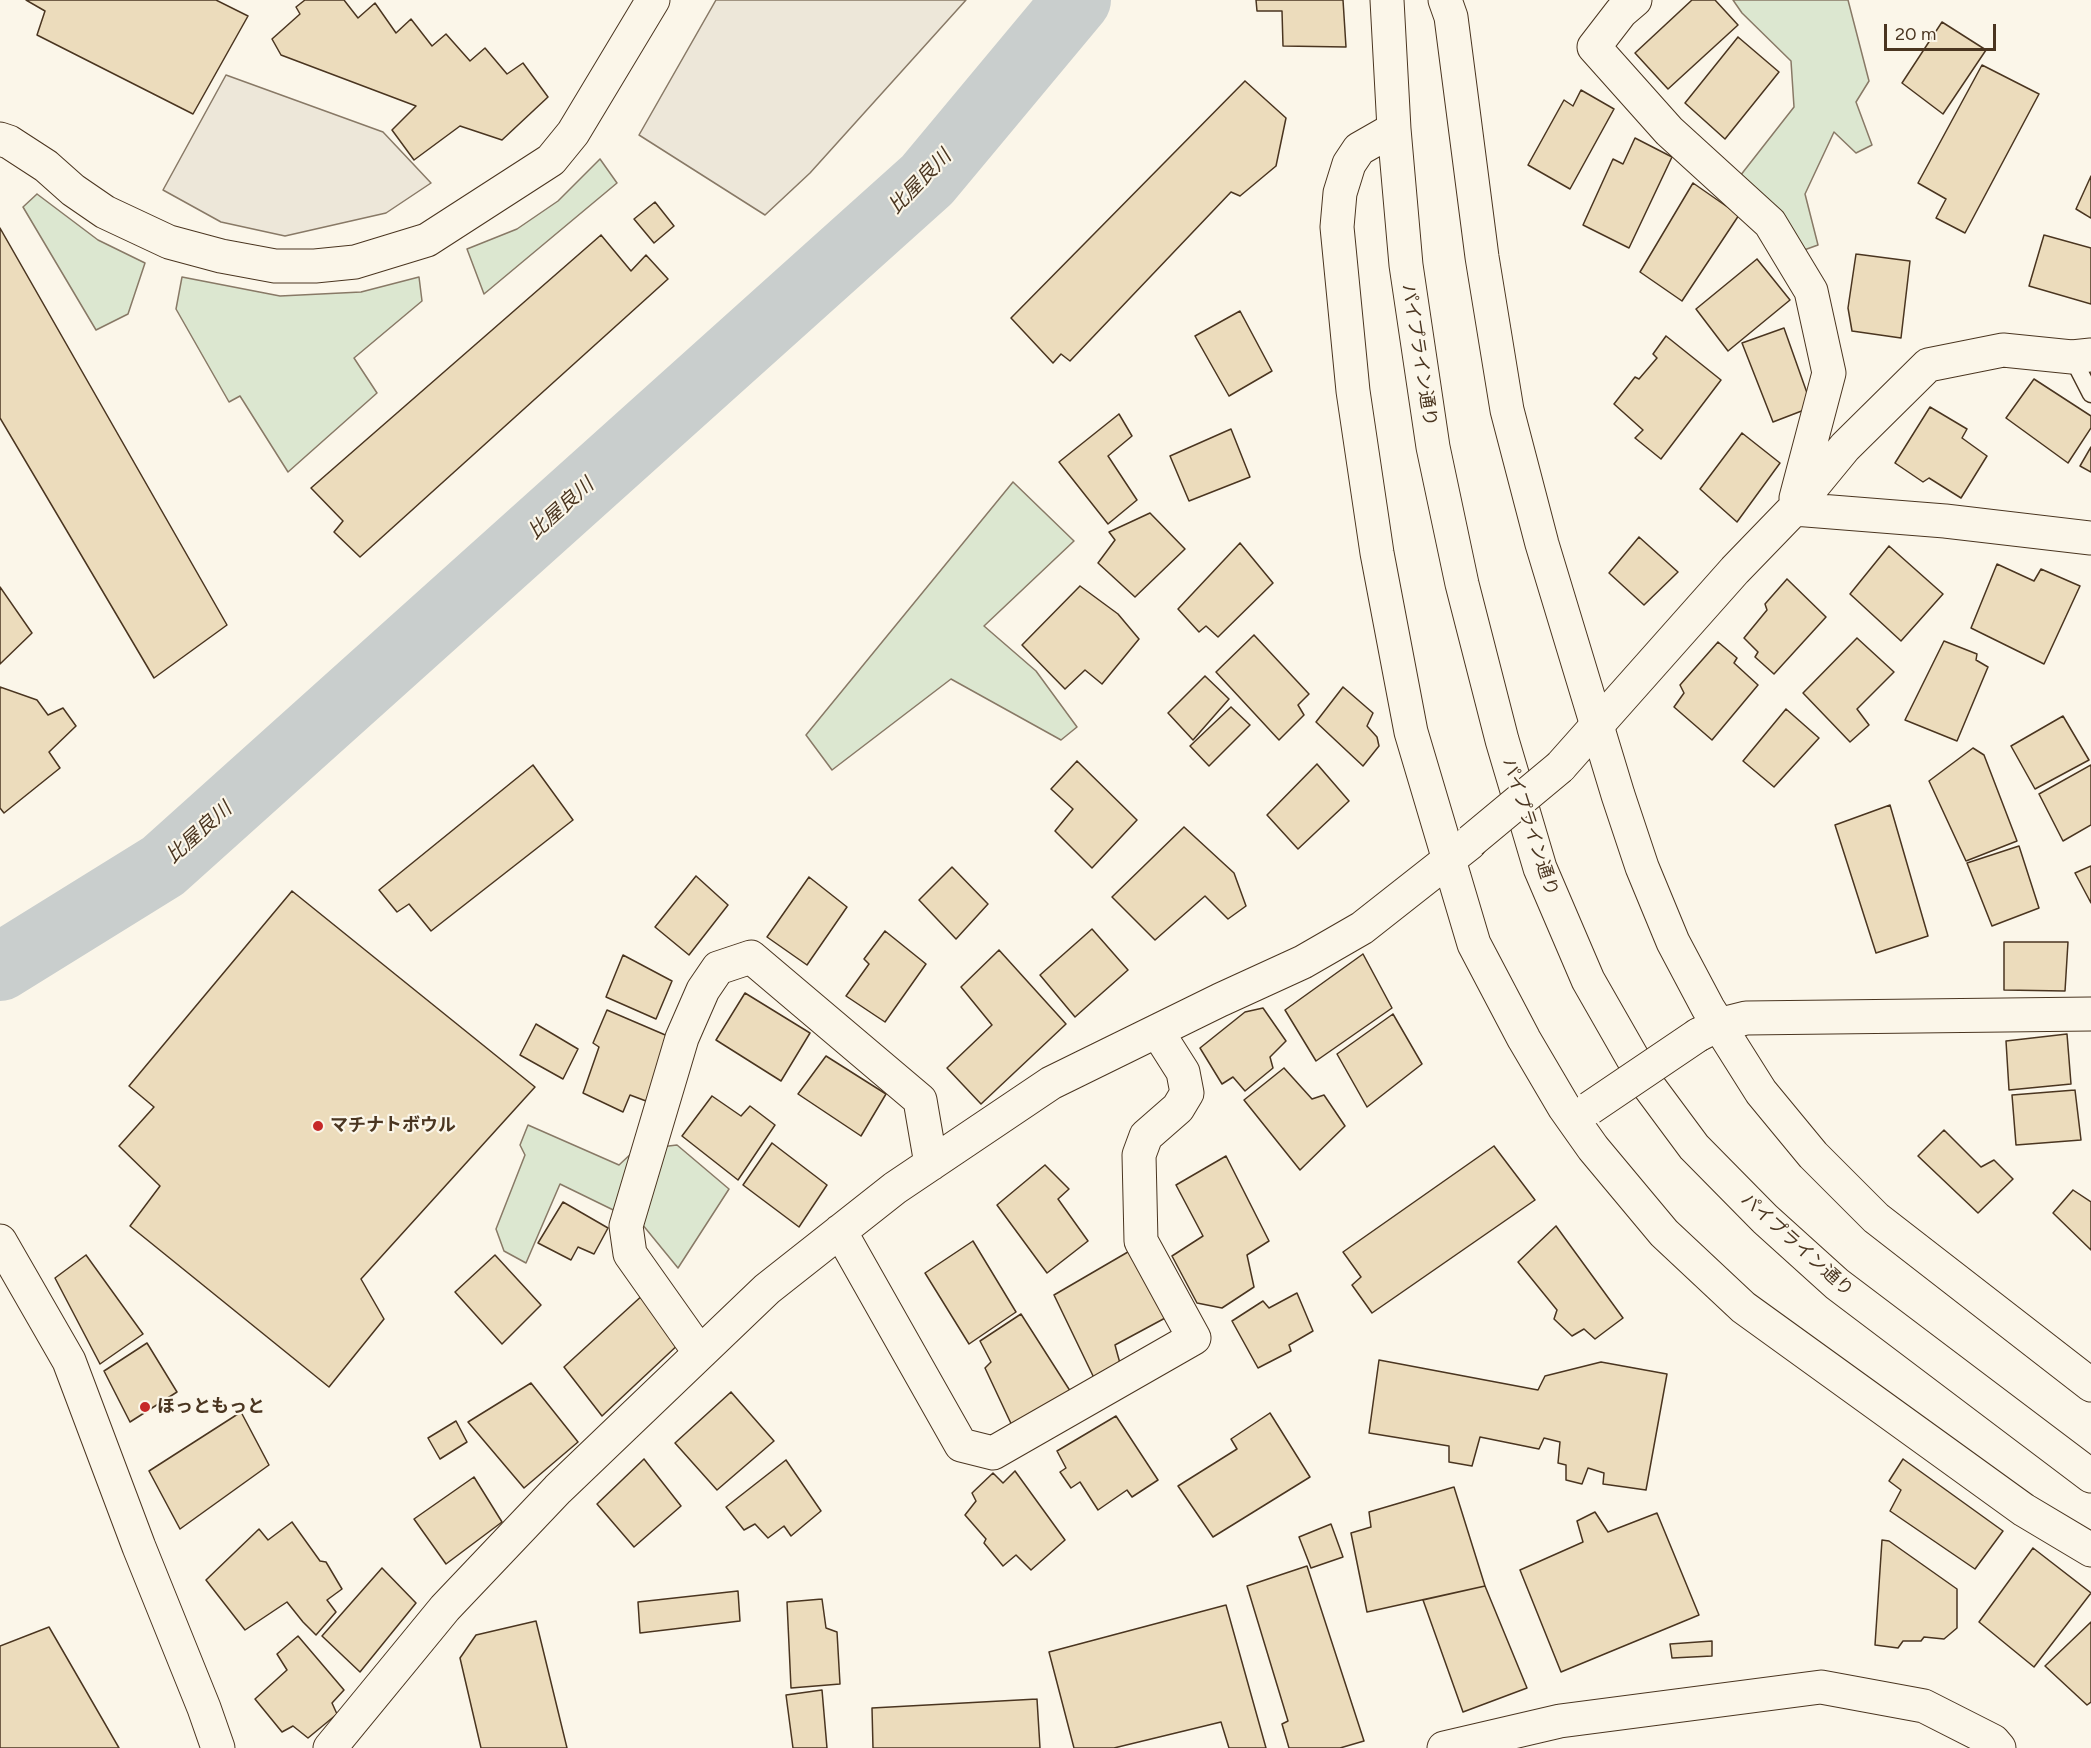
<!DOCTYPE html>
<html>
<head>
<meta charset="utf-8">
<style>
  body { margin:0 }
  #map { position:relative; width:2091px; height:1748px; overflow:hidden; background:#fbf6e9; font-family:Figtree,sans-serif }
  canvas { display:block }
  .scale { position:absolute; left:1884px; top:24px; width:112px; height:27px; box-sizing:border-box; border:3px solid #4a3520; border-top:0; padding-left:8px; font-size:18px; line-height:21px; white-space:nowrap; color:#4a3520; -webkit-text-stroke:4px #fbf6e9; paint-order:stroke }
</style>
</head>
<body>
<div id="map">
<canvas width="2091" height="1748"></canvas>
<div class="scale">20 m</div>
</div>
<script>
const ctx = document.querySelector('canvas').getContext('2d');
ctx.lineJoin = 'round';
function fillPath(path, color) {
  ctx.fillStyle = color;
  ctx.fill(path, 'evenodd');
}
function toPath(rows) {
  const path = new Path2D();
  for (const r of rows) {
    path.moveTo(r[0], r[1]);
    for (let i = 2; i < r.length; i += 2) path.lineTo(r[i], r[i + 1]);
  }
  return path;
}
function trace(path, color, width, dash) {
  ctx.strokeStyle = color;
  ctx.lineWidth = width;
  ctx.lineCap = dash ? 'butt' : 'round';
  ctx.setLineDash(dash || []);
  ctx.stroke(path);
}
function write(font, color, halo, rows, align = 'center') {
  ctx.font = font + ' Figtree,"Noto Sans JP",sans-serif';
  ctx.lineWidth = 4.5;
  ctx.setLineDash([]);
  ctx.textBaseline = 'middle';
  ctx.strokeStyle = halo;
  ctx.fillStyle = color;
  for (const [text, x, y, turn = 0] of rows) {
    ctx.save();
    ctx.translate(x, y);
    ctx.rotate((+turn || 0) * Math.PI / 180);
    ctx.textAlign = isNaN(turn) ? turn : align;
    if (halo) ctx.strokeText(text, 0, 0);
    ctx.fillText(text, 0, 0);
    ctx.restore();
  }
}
const green = toPath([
  [1733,0,1848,0,1869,81,1856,102,1872,145,1856,153,1834,132,1805,194,1818,245,1804,250,1740,176,1794,107,1791,61,1742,13,1733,0],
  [600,159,617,183,484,294,467,249,517,229,558,201,600,159],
  [37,194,98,240,145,263,128,314,96,330,23,207,37,194],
  [182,277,280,296,361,292,419,277,422,301,354,358,377,393,288,472,240,396,229,402,176,309,182,277],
  [1013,482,1074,541,984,626,1036,671,1077,727,1061,740,951,679,832,770,806,735,1013,482],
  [528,1125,619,1165,635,1150,677,1145,729,1189,678,1268,642,1224,560,1184,526,1263,504,1251,496,1229,525,1155,520,1145,528,1125]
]);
fillPath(green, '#dce7d0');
trace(green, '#887966', 1.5);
const parking = toPath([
  [716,0,966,0,810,173,765,215,639,135,716,0],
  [226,75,383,132,431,183,386,213,285,236,221,222,163,190,226,75]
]);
fillPath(parking, '#ede7d9');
trace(parking, '#887966', 1.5);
trace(toPath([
  [0,967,163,866,927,180,1077,0]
]), '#c9cecd', 68);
const building = toPath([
  [26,0,216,0,248,16,193,114,37,35,45,11,26,0],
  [305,0,344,0,358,18,375,3,396,33,411,19,432,46,446,34,470,61,485,48,507,74,523,63,548,97,502,140,460,126,414,160,392,130,416,106,281,55,272,39,300,14,296,7,305,0],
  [1256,0,1343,0,1346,47,1283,46,1282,11,1257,11,1256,0],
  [1692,0,1715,0,1738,25,1668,89,1635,53,1692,0],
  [1942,22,1986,50,1943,114,1902,83,1942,22],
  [1738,37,1779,72,1725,139,1685,103,1738,37],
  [1982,65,2039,94,1965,233,1936,218,1946,199,1918,183,1982,65],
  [1245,81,1286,118,1276,166,1240,196,1231,192,1070,361,1061,354,1053,363,1011,318,1245,81],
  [1581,90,1614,109,1570,189,1528,165,1564,100,1573,106,1581,90],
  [1635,138,1672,157,1629,248,1583,225,1613,159,1623,164,1635,138],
  [2091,176,2091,218,2076,209,2091,176],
  [1693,183,1739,215,1682,301,1640,272,1693,183],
  [655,202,674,226,654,243,634,219,655,202],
  [0,228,227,625,154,678,0,418,0,228],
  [601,235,631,271,646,255,668,279,360,557,334,532,343,521,311,488,601,235],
  [2044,235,2091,248,2091,304,2029,286,2044,235],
  [1856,254,1910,261,1901,338,1852,331,1848,308,1856,254],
  [1757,259,1790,300,1728,351,1696,309,1757,259],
  [1240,311,1272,371,1229,396,1195,336,1240,311],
  [1784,328,1812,407,1773,422,1742,343,1784,328],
  [1666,336,1721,380,1661,459,1635,438,1643,430,1614,404,1635,377,1639,379,1657,358,1653,354,1666,336],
  [2034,379,2091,416,2091,428,2068,463,2006,418,2034,379],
  [1930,407,1967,429,1962,438,1987,456,1961,498,1929,478,1923,482,1895,463,1930,407],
  [1119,414,1132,436,1108,456,1137,500,1108,524,1059,462,1119,414],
  [1231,429,1250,477,1189,501,1170,456,1231,429],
  [1742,433,1780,463,1737,522,1700,489,1742,433],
  [2091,447,2091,472,2080,466,2091,447],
  [1150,513,1185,549,1135,597,1098,563,1115,540,1109,532,1150,513],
  [1639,537,1678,572,1644,605,1609,573,1639,537],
  [1240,543,1273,583,1218,637,1206,626,1199,632,1178,609,1240,543],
  [1889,546,1943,594,1901,641,1850,594,1889,546],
  [1997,564,2034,581,2041,569,2080,586,2044,664,1971,628,1997,564],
  [1787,579,1826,617,1774,674,1755,657,1758,652,1744,638,1767,610,1765,604,1787,579],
  [1080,586,1118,614,1139,639,1102,684,1085,670,1065,689,1022,645,1080,586],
  [0,587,32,633,0,664,0,587],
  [1254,635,1309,694,1298,705,1304,715,1279,740,1216,672,1254,635],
  [1857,638,1894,672,1857,709,1869,725,1850,742,1803,693,1857,638],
  [1944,641,1977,654,1976,660,1988,667,1957,741,1905,720,1944,641],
  [1718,642,1737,658,1734,663,1758,685,1712,740,1674,707,1684,693,1680,685,1718,642],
  [1205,676,1229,699,1193,740,1168,713,1205,676],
  [0,687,37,700,48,715,63,708,76,726,49,752,60,768,4,813,0,808,0,687],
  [1343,687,1373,713,1367,726,1377,737,1379,746,1363,766,1316,722,1343,687],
  [1231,707,1250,725,1209,766,1190,746,1231,707],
  [1786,709,1819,738,1774,787,1743,761,1786,709],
  [2063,716,2089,760,2035,789,2011,746,2063,716],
  [1973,748,1984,755,2017,841,1966,861,1929,781,1973,748],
  [1077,761,1137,820,1092,868,1055,831,1073,809,1051,789,1077,761],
  [1317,764,1349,801,1298,849,1267,815,1317,764],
  [533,765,573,820,431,931,409,904,397,912,379,890,533,765],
  [2091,765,2091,825,2063,841,2039,794,2091,765],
  [1890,805,1928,936,1876,953,1835,825,1890,805],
  [1184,827,1234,873,1246,906,1228,919,1205,896,1155,940,1112,897,1184,827],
  [2019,846,2039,908,1992,926,1967,863,2019,846],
  [2091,866,2091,903,2075,873,2091,866],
  [952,867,988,904,956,939,919,900,952,867],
  [696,876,728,905,689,955,655,927,696,876],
  [809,877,847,907,807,965,767,937,809,877],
  [292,891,535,1087,361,1279,384,1319,329,1387,130,1226,160,1186,119,1146,154,1107,129,1086,292,891],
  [1092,929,1128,970,1075,1017,1040,975,1092,929],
  [885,931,926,964,885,1022,846,996,869,964,864,959,885,931],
  [2004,942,2068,942,2065,991,2004,990,2004,942],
  [999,950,1066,1024,981,1104,947,1068,992,1025,961,987,999,950],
  [1363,954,1392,1008,1316,1061,1285,1010,1363,954],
  [623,955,672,981,656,1019,606,997,623,955],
  [745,993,810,1033,781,1081,716,1040,745,993],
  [1263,1008,1286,1041,1270,1057,1273,1068,1245,1091,1233,1077,1222,1084,1200,1048,1245,1012,1263,1008],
  [607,1010,670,1037,646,1101,630,1095,623,1112,583,1093,599,1047,593,1043,607,1010],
  [1393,1014,1422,1064,1367,1107,1337,1054,1393,1014],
  [536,1024,578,1049,563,1079,520,1055,536,1024],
  [2067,1034,2071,1084,2009,1090,2006,1041,2067,1034],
  [826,1056,886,1094,861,1136,798,1094,826,1056],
  [1284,1068,1312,1099,1324,1095,1345,1126,1300,1170,1244,1100,1284,1068],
  [2075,1090,2081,1140,2016,1145,2012,1095,2075,1090],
  [712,1096,741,1116,750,1106,775,1125,738,1180,682,1136,712,1096],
  [1944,1130,1981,1167,1994,1160,2013,1179,1978,1213,1918,1156,1944,1130],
  [772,1143,827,1185,799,1227,743,1185,772,1143],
  [1494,1146,1535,1200,1372,1313,1352,1285,1361,1277,1343,1252,1494,1146],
  [1226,1156,1269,1241,1247,1255,1254,1287,1222,1308,1197,1303,1172,1256,1203,1236,1176,1185,1226,1156],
  [1045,1165,1069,1189,1058,1199,1088,1241,1047,1273,997,1205,1045,1165],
  [2073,1190,2091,1202,2091,1250,2053,1213,2073,1190],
  [563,1202,608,1228,594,1254,578,1247,571,1260,538,1243,563,1202],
  [1556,1226,1623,1318,1595,1339,1584,1329,1572,1336,1554,1319,1557,1310,1518,1262,1556,1226],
  [973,1241,1016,1312,969,1344,925,1273,973,1241],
  [1133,1249,1167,1317,1115,1345,1121,1367,1095,1380,1054,1295,1133,1249],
  [86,1255,143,1334,100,1364,55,1278,86,1255],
  [495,1255,541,1305,502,1344,455,1292,495,1255],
  [645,1293,682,1341,602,1416,564,1367,645,1293],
  [1297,1293,1313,1331,1289,1345,1291,1351,1258,1368,1232,1321,1263,1301,1269,1308,1297,1293],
  [1021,1314,1074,1397,1015,1432,985,1368,991,1362,980,1341,1021,1314],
  [147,1343,177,1392,130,1422,104,1371,147,1343],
  [1379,1360,1538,1390,1545,1376,1601,1362,1667,1374,1646,1490,1603,1484,1604,1473,1588,1468,1582,1484,1566,1480,1566,1465,1558,1463,1560,1442,1544,1438,1539,1449,1480,1437,1472,1466,1449,1462,1449,1446,1369,1433,1379,1360],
  [531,1383,578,1442,524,1488,468,1422,531,1383],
  [731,1392,774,1441,717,1490,675,1443,731,1392],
  [241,1412,269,1465,180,1529,149,1471,241,1412],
  [1270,1413,1310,1477,1213,1537,1178,1486,1237,1449,1231,1439,1270,1413],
  [1116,1416,1158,1480,1132,1497,1127,1490,1098,1510,1080,1482,1071,1488,1060,1472,1066,1468,1057,1451,1116,1416],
  [456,1421,467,1442,440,1459,428,1438,456,1421],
  [644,1459,681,1506,634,1547,597,1504,644,1459],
  [1903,1459,2003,1531,1975,1569,1890,1511,1901,1490,1889,1481,1903,1459],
  [786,1460,821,1511,791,1536,784,1526,768,1538,755,1524,744,1530,726,1507,786,1460],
  [1015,1471,1065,1540,1031,1570,1016,1555,1003,1566,984,1543,986,1539,965,1515,976,1501,972,1493,993,1473,1003,1483,1015,1471],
  [474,1477,502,1522,446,1564,414,1519,474,1477],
  [1454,1487,1485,1586,1367,1612,1351,1533,1371,1527,1369,1512,1454,1487],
  [1595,1512,1608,1532,1657,1513,1699,1615,1561,1672,1520,1570,1583,1542,1577,1521,1595,1512],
  [292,1522,320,1561,326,1562,342,1589,327,1600,336,1612,316,1635,303,1622,287,1602,245,1630,206,1580,259,1529,268,1540,292,1522],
  [1331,1524,1343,1557,1311,1568,1299,1537,1331,1524],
  [1882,1540,1889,1541,1957,1589,1957,1628,1944,1639,1924,1637,1921,1641,1903,1641,1898,1648,1875,1645,1882,1540],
  [2033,1548,2091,1593,2034,1667,1979,1622,2033,1548],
  [1307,1566,1364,1741,1340,1748,1289,1748,1282,1724,1288,1721,1247,1586,1307,1566],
  [382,1568,416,1603,360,1672,322,1636,382,1568],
  [1485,1586,1527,1688,1463,1712,1423,1600,1485,1586],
  [738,1591,740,1621,640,1633,638,1602,738,1591],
  [822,1599,826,1628,837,1632,840,1684,791,1688,787,1602,822,1599],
  [1226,1605,1266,1748,1229,1748,1221,1722,1114,1748,1074,1748,1049,1652,1226,1605],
  [536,1621,567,1748,481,1748,460,1658,476,1635,536,1621],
  [2091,1622,2091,1702,2087,1705,2045,1666,2091,1622],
  [49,1627,119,1748,0,1748,0,1646,49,1627],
  [298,1636,344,1690,332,1703,337,1714,308,1738,293,1726,282,1732,255,1699,287,1670,277,1654,298,1636],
  [1712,1641,1712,1656,1672,1658,1670,1644,1712,1641],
  [822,1690,827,1748,793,1748,786,1695,822,1690],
  [1037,1699,1040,1748,873,1748,872,1708,1037,1699]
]);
fillPath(building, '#ecdcbc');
trace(building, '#4a3520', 1.5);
const service = toPath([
  [2072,357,2091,394]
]);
const minor = toPath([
  [1635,0,1621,12,1594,47,1669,131,1770,223,1811,291,1829,373,1796,498],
  [0,139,9,142,46,166,73,190,105,212,169,242,221,256,275,266,315,266,355,262,427,240,551,160,573,133,653,0],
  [1794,509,1945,521,2091,538],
  [1560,767,1735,570,1794,509,1845,447,1928,365,2003,350,2072,357,2091,355],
  [1698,1035,1718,1025,1746,1018,2091,1014],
  [840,1231,961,1445,993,1453,1194,1338,1141,1241,1139,1155,1146,1136,1178,1108,1187,1093,1183,1072,1157,1031],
  [700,1353,630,1254,626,1226,682,1038,703,990,718,968,751,957,920,1100,931,1164],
  [330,1748,445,1608,558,1489,767,1289,895,1188,1051,1083,1220,1000,1303,962,1362,928,1470,843],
  [1444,1748,1560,1721,1821,1687,1924,1706,1993,1741,1999,1748]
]);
const tertiary = toPath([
  [0,1241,69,1361,139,1547,204,1708,218,1748]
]);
const secondary = toPath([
  [1387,0,1394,129,1406,265,1433,447,1462,584,1502,740,1540,868,1588,980,1648,1085,1694,1147,1765,1219,1837,1284,2091,1476],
  [1445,0,1451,17,1482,257,1507,410,1542,544,1618,795,1642,867,1673,942,1708,1008,1761,1092,1813,1155,1876,1218,2091,1385],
  [1394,129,1359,149,1349,164,1340,193,1337,227,1353,391,1377,553,1411,732,1474,944,1524,1039,1564,1107,1593,1148,1664,1233,1743,1307,2024,1510,2091,1550]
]);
trace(service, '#4a3520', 19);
trace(minor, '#4a3520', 35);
trace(tertiary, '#4a3520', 35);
trace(secondary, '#4a3520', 35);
trace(service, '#fbf6e9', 16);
trace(minor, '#fbf6e9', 33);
trace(tertiary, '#fbf6e9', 33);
trace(secondary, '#fbf6e9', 33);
const minorBridge = toPath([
  [1471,841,1560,767],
  [1590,1108,1698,1035]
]);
trace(minorBridge, '#4a3520', 35, []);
trace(minorBridge, '#fbf6e9', 33);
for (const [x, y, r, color] of [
  [318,1126,6,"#c62828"],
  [145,1407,6,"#c62828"]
]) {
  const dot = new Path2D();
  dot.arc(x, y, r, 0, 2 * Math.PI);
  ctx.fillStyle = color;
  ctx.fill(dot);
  trace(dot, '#fbf6e9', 2);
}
write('18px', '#4a3520', '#fbf6e9', [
  ["パイプライン通り",1419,355,81],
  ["パイプライン通り",1530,827,72],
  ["パイプライン通り",1797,1245,42]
]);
write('bold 18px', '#4a3520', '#fbf6e9', [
  ["マチナトボウル",330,1126],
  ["ほっともっと",157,1407]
], 'left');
write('italic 20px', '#4a3520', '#fbf6e9', [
  ["比屋良川",920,182,-46],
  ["比屋良川",561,509,-42],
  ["比屋良川",199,833,-42]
]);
</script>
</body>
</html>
